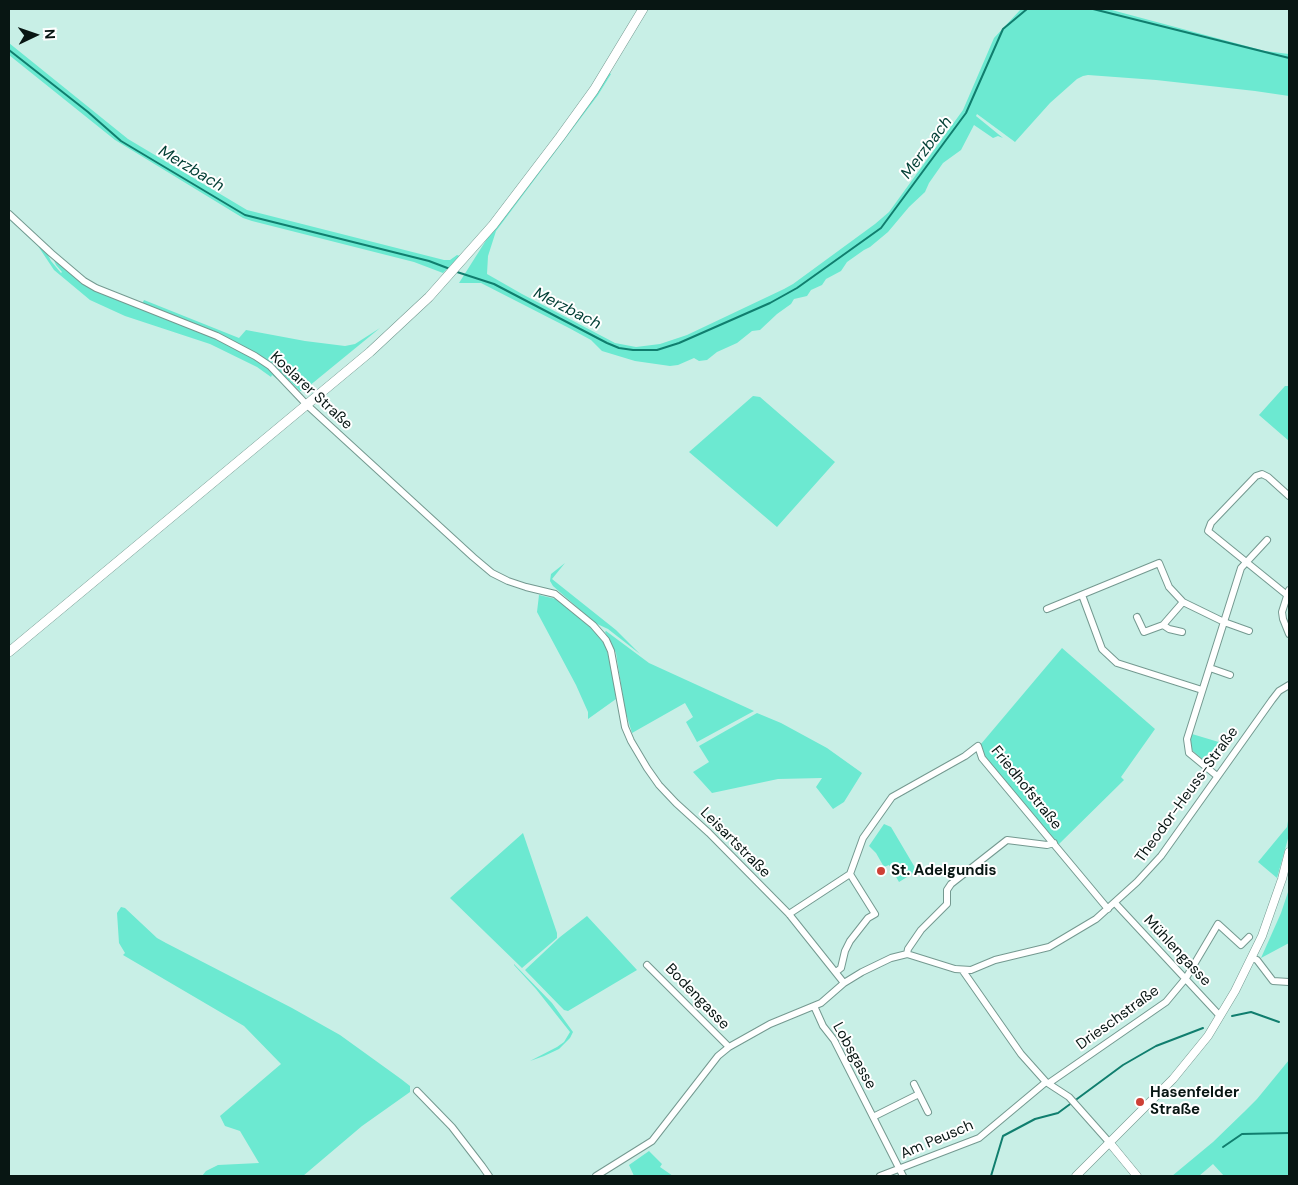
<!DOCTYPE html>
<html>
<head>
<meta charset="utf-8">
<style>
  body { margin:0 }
  #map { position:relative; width:1298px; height:1185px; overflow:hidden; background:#c8efe6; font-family:"DM Sans",sans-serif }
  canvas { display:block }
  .frame { position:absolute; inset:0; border:10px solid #081613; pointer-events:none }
  .north { position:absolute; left:10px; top:10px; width:50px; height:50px; -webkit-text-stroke:4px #fff; paint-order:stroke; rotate:87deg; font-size:14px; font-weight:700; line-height:20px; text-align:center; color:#081613 }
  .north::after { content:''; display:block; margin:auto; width:18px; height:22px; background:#081613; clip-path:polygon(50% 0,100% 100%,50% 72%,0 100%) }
</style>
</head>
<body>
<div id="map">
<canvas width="1298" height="1185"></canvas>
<div class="frame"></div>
<div class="north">N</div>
</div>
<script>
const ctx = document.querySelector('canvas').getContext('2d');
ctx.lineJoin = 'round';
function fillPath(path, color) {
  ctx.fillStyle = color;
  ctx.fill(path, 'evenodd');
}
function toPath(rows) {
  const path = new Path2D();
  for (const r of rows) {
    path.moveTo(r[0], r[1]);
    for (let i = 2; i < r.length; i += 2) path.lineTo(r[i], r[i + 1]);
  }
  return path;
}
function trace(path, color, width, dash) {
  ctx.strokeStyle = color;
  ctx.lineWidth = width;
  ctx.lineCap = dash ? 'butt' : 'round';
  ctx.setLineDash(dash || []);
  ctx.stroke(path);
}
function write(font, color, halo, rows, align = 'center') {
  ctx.font = font + ' "DM Sans",sans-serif';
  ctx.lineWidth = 4;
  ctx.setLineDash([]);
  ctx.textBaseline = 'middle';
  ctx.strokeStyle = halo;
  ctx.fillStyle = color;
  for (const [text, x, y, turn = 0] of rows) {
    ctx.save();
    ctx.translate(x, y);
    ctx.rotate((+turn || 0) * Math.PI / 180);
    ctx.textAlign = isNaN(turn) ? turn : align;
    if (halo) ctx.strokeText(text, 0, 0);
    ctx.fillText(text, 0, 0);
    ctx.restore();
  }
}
fillPath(toPath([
  [1021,9,1108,9,1265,51,1289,54,1289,96,1255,91,1156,80,1088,75,1083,76,1077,79,1050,103,1015,142,977,114,976,116,1003,138,998,136,993,138,974,125,961,150,943,163,929,183,925,192,909,207,888,232,870,247,864,250,847,262,841,271,826,279,822,285,811,290,807,296,794,299,791,304,777,314,760,330,752,331,737,343,717,352,707,360,699,361,694,358,678,365,670,366,635,361,602,351,591,340,569,328,481,283,459,283,497,223,608,72,611,74,598,95,496,231,488,256,487,274,522,294,615,343,636,347,660,344,687,335,784,289,793,284,875,224,889,212,963,110,994,38],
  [9,43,128,139,247,210,444,260,450,260,457,255,460,256,443,273,414,262,252,221,243,218,115,140,9,55],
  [9,217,46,251,51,261,61,273,62,272,56,265,53,258,78,279,222,341,259,362,279,377,277,379,272,375,271,377,257,367,210,344,125,316,90,300,54,270,38,246,9,219],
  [144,300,239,338,246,330,305,341,345,346,355,344,380,328,303,391,300,391,276,368,257,354,142,304],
  [1285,386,1289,386,1289,441,1259,415],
  [753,396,760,397,835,462,777,527,689,452],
  [565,563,552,579,616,630,640,654,608,629,595,623,553,586,550,581,551,574],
  [539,595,556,599,597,633,606,647,613,674,616,699,588,719,588,712,576,685,537,612],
  [606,631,649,663,754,711,697,742,686,722,693,717,685,703,632,733,625,710,616,653,605,632],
  [1062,648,1155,729,1121,777,1124,780,1058,845,983,756,981,744],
  [757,713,781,723,827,748,862,773,844,802,833,809,816,787,822,778,778,779,712,793,693,772,709,762,699,746],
  [1192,734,1222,743,1208,764,1193,751,1190,747,1190,741],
  [1289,815,1289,835,1277,878,1258,862,1287,827],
  [884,824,891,827,917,871,899,882,889,865,884,867,876,853,869,846],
  [523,833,557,933,557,938,522,968,450,898],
  [1289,889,1289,943,1261,958,1281,913],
  [121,907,125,908,157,938,166,943,292,1008,340,1035,401,1079,410,1086,410,1092,362,1126,303,1176,202,1176,206,1171,218,1165,259,1163,240,1131,225,1126,220,1116,281,1064,244,1026,123,955,125,953,119,943,117,913],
  [587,916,637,970,568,1011,564,1010,525,970,560,937],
  [514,964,552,1003,573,1032,570,1038,559,1049,544,1056,530,1061,557,1047,564,1042,570,1032,536,989,514,965],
  [1289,1060,1289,1176,1224,1176,1213,1164,1199,1176,1172,1176,1213,1142,1244,1112,1257,1099],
  [649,1151,662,1164,660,1167,673,1176,634,1176,629,1165]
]), '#6ce9d1');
trace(toPath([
  [1093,9,1289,58],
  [9,50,88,112,121,141,245,215,429,261,450,269],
  [457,272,494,284,607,343,619,348,633,350,657,350,679,343,770,303,797,288,881,228,966,113,1003,29,1027,9],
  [1232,1016,1251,1012,1279,1022],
  [1223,1147,1242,1134,1289,1133],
  [991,1176,1003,1136,1035,1119,1058,1113,1123,1065,1156,1046,1203,1028]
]), '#107e6e', 2);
const minor = toPath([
  [9,214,51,253,84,281,96,288,217,336,255,356,270,366,307,405,473,557,492,573,508,581,526,587,555,594,593,625,606,640,611,651,625,727,631,741,647,768,659,785,676,803,709,833,789,914,844,983],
  [1289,590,1282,612,1283,619,1289,634],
  [1082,595,1102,649,1117,663,1202,690],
  [1287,595,1208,531,1211,523,1256,476,1262,474,1268,477,1289,496],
  [1047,609,1159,563,1169,587,1183,602,1224,622,1249,631],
  [1137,617,1144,632,1163,625,1183,602],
  [1163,625,1169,629,1182,632],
  [1210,668,1230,675],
  [1217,776,1189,753,1187,739,1241,568,1267,540],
  [1115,903,1220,1016],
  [789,914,850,874,863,838,892,797,965,756,978,746,982,758,1108,909],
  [907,954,908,949,921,930,947,904,947,890,951,884,1007,840,1047,845,1054,843],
  [1252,958,1257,960,1273,981,1289,982],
  [647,965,729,1047],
  [963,971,1021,1054,1046,1082,1069,1097,1109,1142],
  [836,972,841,968,845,951,850,941,868,918,875,914,850,874],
  [814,1006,823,1026,834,1040,903,1176],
  [1049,1083,1166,1002,1186,978,1218,924,1241,945,1249,937],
  [914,1084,919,1094],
  [417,1091,452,1127,482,1166,489,1176],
  [873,1117,919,1094,928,1112],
  [596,1176,652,1141,718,1056,729,1047,770,1024,821,1003,844,983,862,972,891,958,907,954,955,969,971,970,995,960,1049,947,1096,919,1137,882,1161,856,1272,700,1279,691,1289,685],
  [880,1176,979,1138,1046,1082]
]);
const tertiary = toPath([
  [1109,1142,1137,1176],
  [1076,1176,1173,1079,1208,1036,1235,991,1262,936,1282,879,1289,852]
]);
const secondary = toPath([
  [9,652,370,352,429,297,493,225,560,137,594,90,643,9]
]);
trace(minor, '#749990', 8);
trace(tertiary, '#749990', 9);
trace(secondary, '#749990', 10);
trace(minor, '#fff', 6);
trace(tertiary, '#fff', 8);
trace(secondary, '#fff', 9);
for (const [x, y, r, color] of [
  [881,871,5,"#ce4036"],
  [1140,1102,5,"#ce4036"]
]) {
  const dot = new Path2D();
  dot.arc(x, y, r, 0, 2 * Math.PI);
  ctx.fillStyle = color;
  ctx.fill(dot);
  trace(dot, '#fff', 2);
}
write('15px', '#081613', '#fff', [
  ["Koslarer Straße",311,391,43],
  ["Friedhofstraße",1026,788,51],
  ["Theodor-Heuss-Straße",1187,795,-54],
  ["Leisartstraße",735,843,45],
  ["Mühlengasse",1177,951,47],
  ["Bodengasse",697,997,46],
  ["Drieschstraße",1118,1018,-36],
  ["Lobsgasse",854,1056,61],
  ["Am Peusch",937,1140,-23]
]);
write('bold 15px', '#081613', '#fff', [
  ["St. Adelgundis",891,871],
  ["Hasenfelder",1150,1093],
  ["Straße",1150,1110]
], 'left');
write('italic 16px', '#003e34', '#fff', [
  ["Merzbach",927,148,-53],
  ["Merzbach",191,169,31],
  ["Merzbach",567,309,27]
]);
</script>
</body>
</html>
